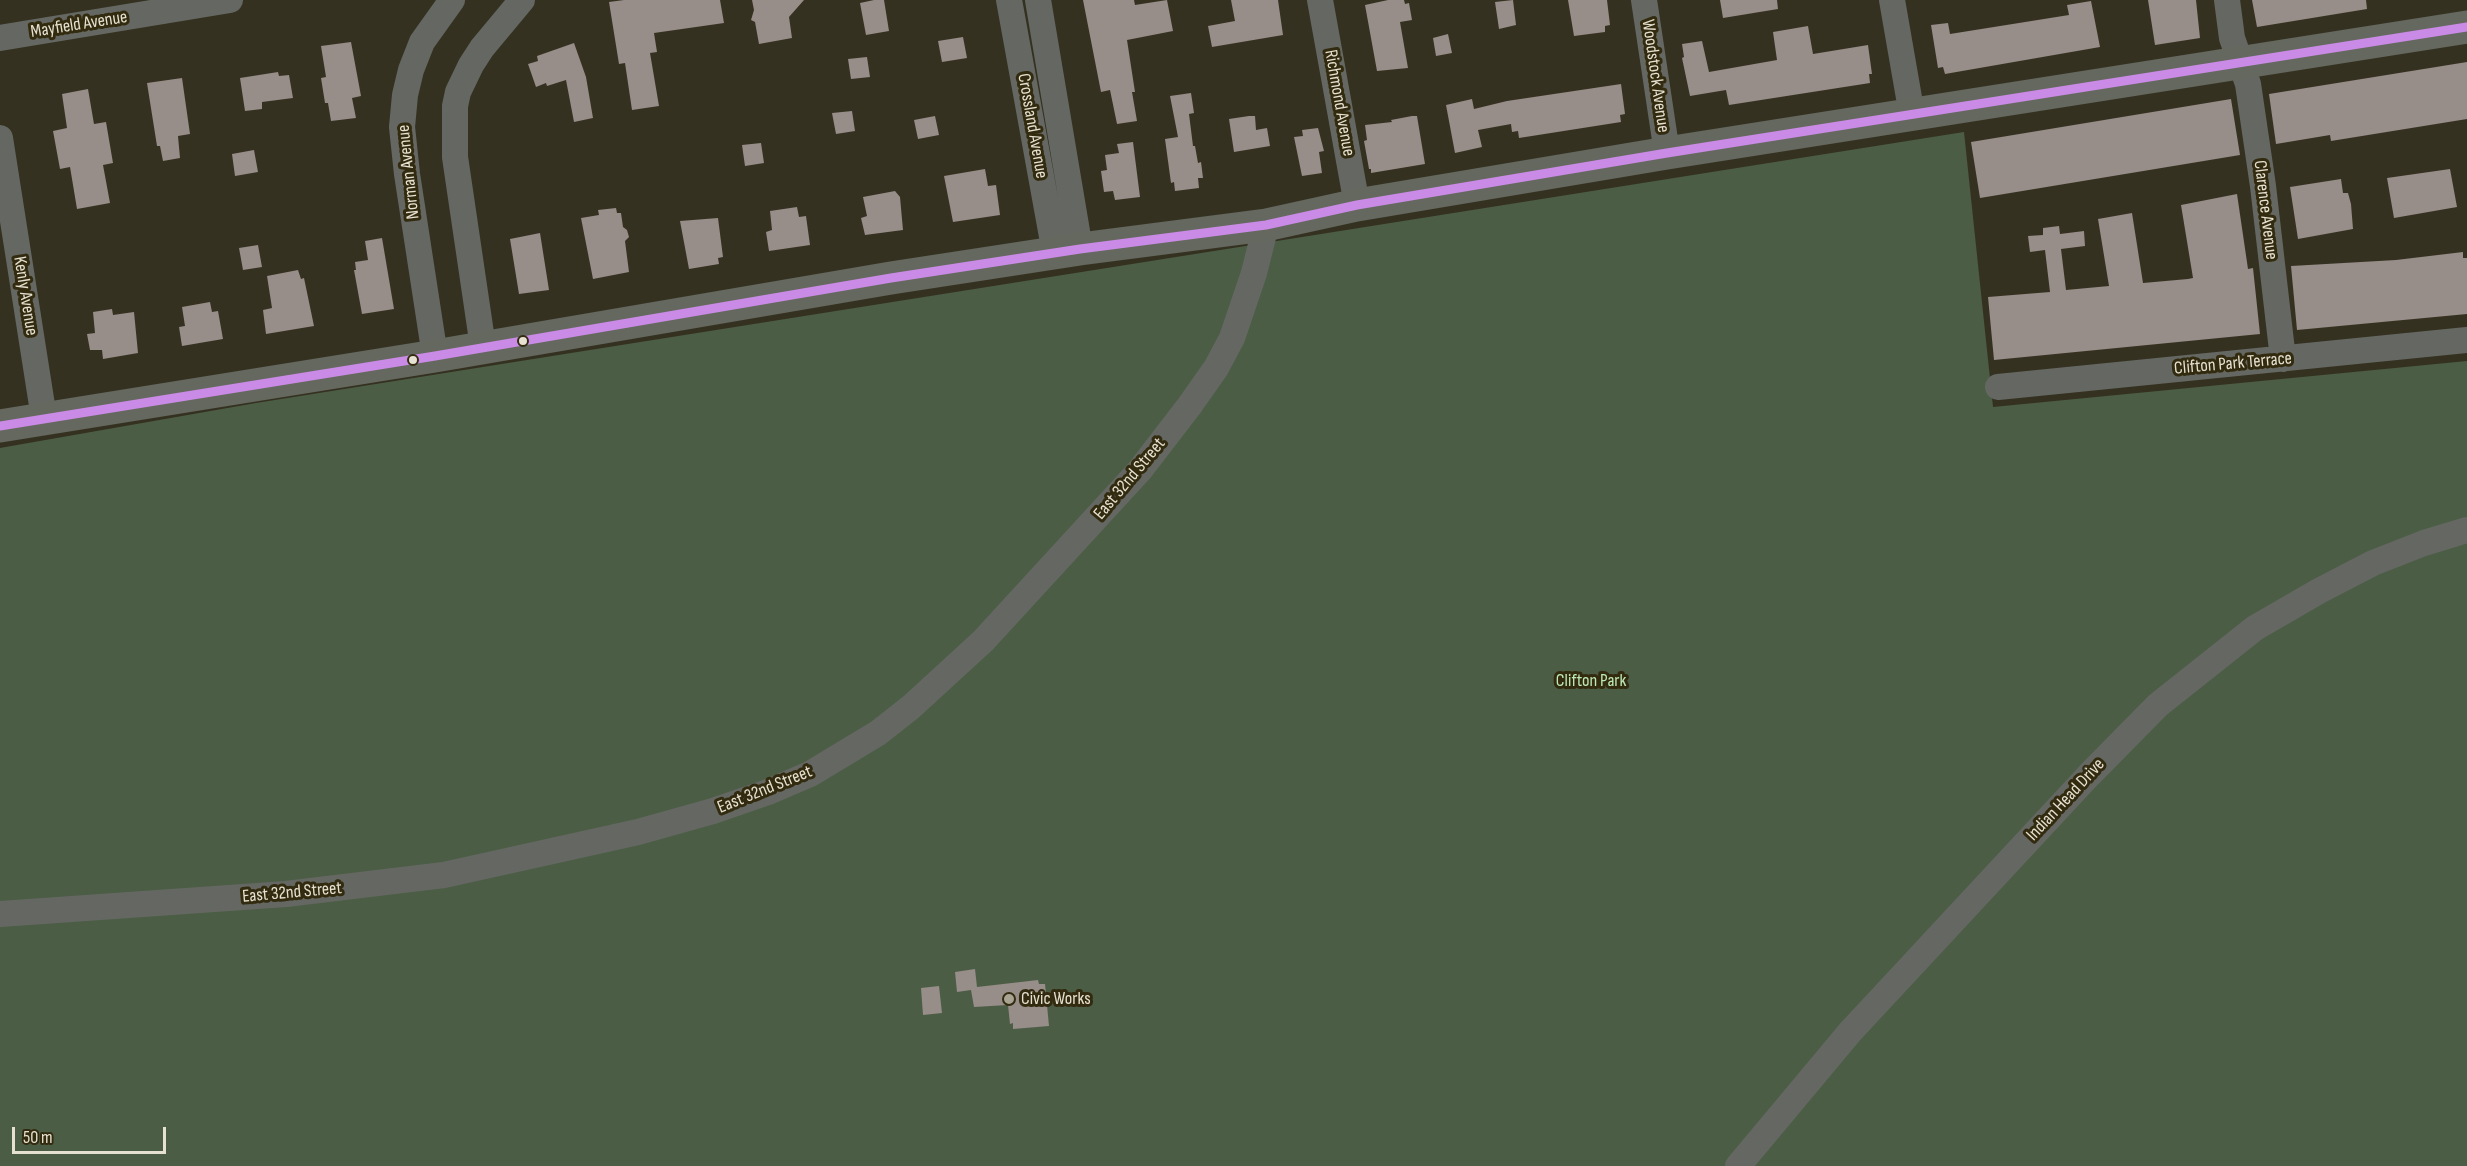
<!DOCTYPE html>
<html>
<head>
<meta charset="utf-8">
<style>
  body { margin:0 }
  #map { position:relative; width:2467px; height:1166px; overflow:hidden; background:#353121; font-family:"Sofia Sans Condensed",sans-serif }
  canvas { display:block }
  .scale { position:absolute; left:12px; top:1127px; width:154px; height:27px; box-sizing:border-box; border:3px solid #e6e1d1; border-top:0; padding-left:8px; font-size:18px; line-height:21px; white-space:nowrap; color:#e6e1d1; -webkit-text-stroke:4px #332b0f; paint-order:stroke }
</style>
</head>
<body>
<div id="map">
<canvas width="2467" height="1166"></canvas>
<div class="scale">50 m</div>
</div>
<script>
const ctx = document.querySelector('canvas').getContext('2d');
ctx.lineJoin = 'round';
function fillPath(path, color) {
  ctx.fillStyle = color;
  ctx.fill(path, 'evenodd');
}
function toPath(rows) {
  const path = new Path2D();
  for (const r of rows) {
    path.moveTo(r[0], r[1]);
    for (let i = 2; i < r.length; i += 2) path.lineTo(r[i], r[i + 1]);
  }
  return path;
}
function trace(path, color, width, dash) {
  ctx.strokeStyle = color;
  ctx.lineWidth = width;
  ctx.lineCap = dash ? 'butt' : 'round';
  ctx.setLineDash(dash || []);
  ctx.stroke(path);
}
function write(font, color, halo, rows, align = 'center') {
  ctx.font = font + ' "Sofia Sans Condensed",sans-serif';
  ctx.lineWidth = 6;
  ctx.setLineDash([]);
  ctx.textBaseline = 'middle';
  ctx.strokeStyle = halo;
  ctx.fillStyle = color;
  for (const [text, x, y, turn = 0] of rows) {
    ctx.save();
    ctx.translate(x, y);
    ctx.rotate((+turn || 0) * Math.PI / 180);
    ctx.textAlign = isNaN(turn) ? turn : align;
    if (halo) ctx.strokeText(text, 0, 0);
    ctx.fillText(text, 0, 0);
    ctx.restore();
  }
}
fillPath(toPath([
  [1964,132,1993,407,2467,361,2467,1166,0,1166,0,448,256,403]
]), '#4c5d46');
fillPath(toPath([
  [624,0,720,0,724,23,654,33,657,52,650,53,659,106,632,110,625,63,619,64,609,2],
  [752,0,804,0,789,17,792,38,759,44,755,22,751,20,754,10],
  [874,0,884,0,889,31,866,35,860,3],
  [1083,0,1134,0,1135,5,1167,0,1173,31,1127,40,1135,92,1132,92,1137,121,1117,124,1110,90,1101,92],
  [1231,0,1278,0,1283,35,1212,47,1208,26,1235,21],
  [1388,0,1404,0,1405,4,1409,3,1412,20,1400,22,1408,68,1377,71,1365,5],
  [1513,0,1516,25,1499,29,1495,2],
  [1568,0,1607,0,1610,25,1605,26,1605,32,1574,36],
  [1720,0,1777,0,1778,9,1723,18],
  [2148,0,2196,0,2200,38,2155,45],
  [2252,0,2366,0,2367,9,2257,27],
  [2091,1,2100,47,1945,74,1943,67,1938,68,1931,25,1948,23,1950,34,2069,15,2067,5],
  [1808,26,1813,54,1868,45,1872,74,1869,74,1870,83,1729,105,1726,90,1690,96,1682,58,1684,57,1682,44,1702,41,1709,72,1777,60,1773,32],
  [1448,34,1452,53,1436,56,1433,38],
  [963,37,967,58,942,62,938,41],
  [351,42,361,96,352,98,356,118,331,121,328,103,325,103,321,78,326,77,321,46],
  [574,43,586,77,593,118,574,122,566,80,547,86,546,83,536,87,528,64,538,61,537,56],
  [867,57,870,77,851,79,848,59],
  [2467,62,2467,119,2331,141,2330,135,2276,144,2269,94],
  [278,72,279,76,289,75,293,98,262,102,262,109,245,111,240,78],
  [182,78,190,134,178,136,180,158,163,161,160,146,157,146,147,83],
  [1621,84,1625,114,1620,115,1621,122,1519,138,1518,131,1512,132,1511,124,1478,130,1482,147,1455,153,1446,105,1472,99,1474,109,1507,101],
  [88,89,94,124,106,122,113,163,103,165,110,203,77,209,70,167,60,169,53,131,67,128,62,94],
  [1191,93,1194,113,1189,114,1193,146,1195,146,1198,163,1201,162,1203,178,1198,178,1199,188,1175,191,1174,182,1171,183,1165,139,1178,137,1170,96],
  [2231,99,2240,155,1980,198,1971,142],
  [852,111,855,131,836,134,832,113],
  [935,116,939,135,918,139,914,120],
  [1249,116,1255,116,1256,130,1267,128,1270,146,1234,152,1229,119],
  [1412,116,1417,116,1425,164,1371,173,1371,169,1369,169,1364,141,1367,140,1365,125,1392,122,1391,120],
  [1318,128,1324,151,1319,152,1322,173,1302,176,1294,137,1303,136,1302,130],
  [1133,142,1140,197,1115,200,1113,191,1104,192,1101,171,1107,170,1105,155,1119,153,1117,144],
  [761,143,764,163,745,166,742,145],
  [254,150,258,172,235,176,232,154],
  [985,169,988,186,996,185,1000,215,953,222,944,176],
  [2450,169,2457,207,2394,218,2387,178],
  [2341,179,2343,193,2348,193,2351,204,2353,229,2298,239,2290,187],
  [895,191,900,197,903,230,865,235,861,218,867,216,863,197],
  [2237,194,2248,269,2253,268,2260,334,1994,360,1988,297,2050,292,2045,250,2030,252,2028,236,2043,235,2043,228,2059,226,2060,234,2084,231,2085,246,2061,249,2066,290,2109,286,2098,219,2132,213,2143,283,2188,279,2193,278,2181,205],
  [797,207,799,217,806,216,810,245,769,251,766,232,772,230,770,211],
  [616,208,617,213,621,213,623,227,627,230,629,237,625,241,629,272,593,279,581,218,599,215,598,210],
  [718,218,723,257,718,258,719,264,689,269,680,221],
  [540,233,549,290,519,294,510,239],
  [382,238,394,309,362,314,354,270,356,270,355,262,368,260,365,241],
  [258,245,262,267,243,270,239,248],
  [2463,252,2463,258,2467,258,2467,314,2297,330,2291,266,2396,260],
  [298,270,301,279,304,278,314,326,266,334,263,310,272,308,267,276],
  [210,302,212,312,218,311,223,339,182,346,179,327,185,326,182,307],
  [112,309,113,315,134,312,138,353,103,359,102,350,90,350,87,334,95,333,93,312],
  [975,969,977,987,1038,980,1039,984,1045,984,1049,1026,1013,1029,1013,1023,1010,1024,1008,1005,974,1007,971,990,957,992,955,972],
  [939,986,942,1013,923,1015,921,988]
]), '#978d89');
trace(toPath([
  [1009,0,1055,253],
  [1038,0,1080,249],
  [1320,0,1357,205],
  [1644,0,1667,153],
  [1892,0,1912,115],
  [2227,0,2232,38,2248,84,2263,186,2283,359],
  [0,38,230,0],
  [0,138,44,418],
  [483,347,455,157,455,106,458,92,471,65,482,48,522,0],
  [435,356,407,174,402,127,405,95,411,70,422,42,452,0],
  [1998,387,2467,340],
  [0,914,286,894,444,875,638,832,713,811,768,792,810,774,878,733,911,707,983,641,1140,470,1190,405,1216,368,1232,338,1254,273,1266,225],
  [1738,1166,1850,1032,2089,775,2158,705,2255,628,2319,591,2373,563,2424,543,2467,530]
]), '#656862', 26);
trace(toPath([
  [0,426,435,356,891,278,1080,249,1266,225,1357,205,1667,153,2467,27]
]), '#65685f', 33);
trace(toPath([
  [0,426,435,356,891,278,1080,249,1266,225,1357,205,1667,153,2467,27]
]), '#ca8be6', 9);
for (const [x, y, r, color] of [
  [523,341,5,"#e6e1d1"],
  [413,360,5,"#e6e1d1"],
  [1009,999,6,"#a8a393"]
]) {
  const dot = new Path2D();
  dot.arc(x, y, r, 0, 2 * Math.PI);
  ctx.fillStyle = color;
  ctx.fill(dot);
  trace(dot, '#332b0f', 2);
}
write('18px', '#e6e1d1', '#332b0f', [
  ["Mayfield Avenue",79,25,-9],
  ["Woodstock Avenue",1655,76,82],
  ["Richmond Avenue",1339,103,80],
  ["Crossland Avenue",1032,126,80],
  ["Norman Avenue",409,172,-96],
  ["Clarence Avenue",2265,210,83],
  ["Kenly Avenue",25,296,81],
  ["Clifton Park Terrace",2233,364,-5],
  ["East 32nd Street",1130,479,-50],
  ["East 32nd Street",765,790,-22],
  ["Indian Head Drive",2066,800,-47],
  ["East 32nd Street",292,893,-5]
]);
write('18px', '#bde9b5', '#332b0f', [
  ["Clifton Park",1591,681]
]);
write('18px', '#e6e1d1', '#332b0f', [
  ["Civic Works",1021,999]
], 'left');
</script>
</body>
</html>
